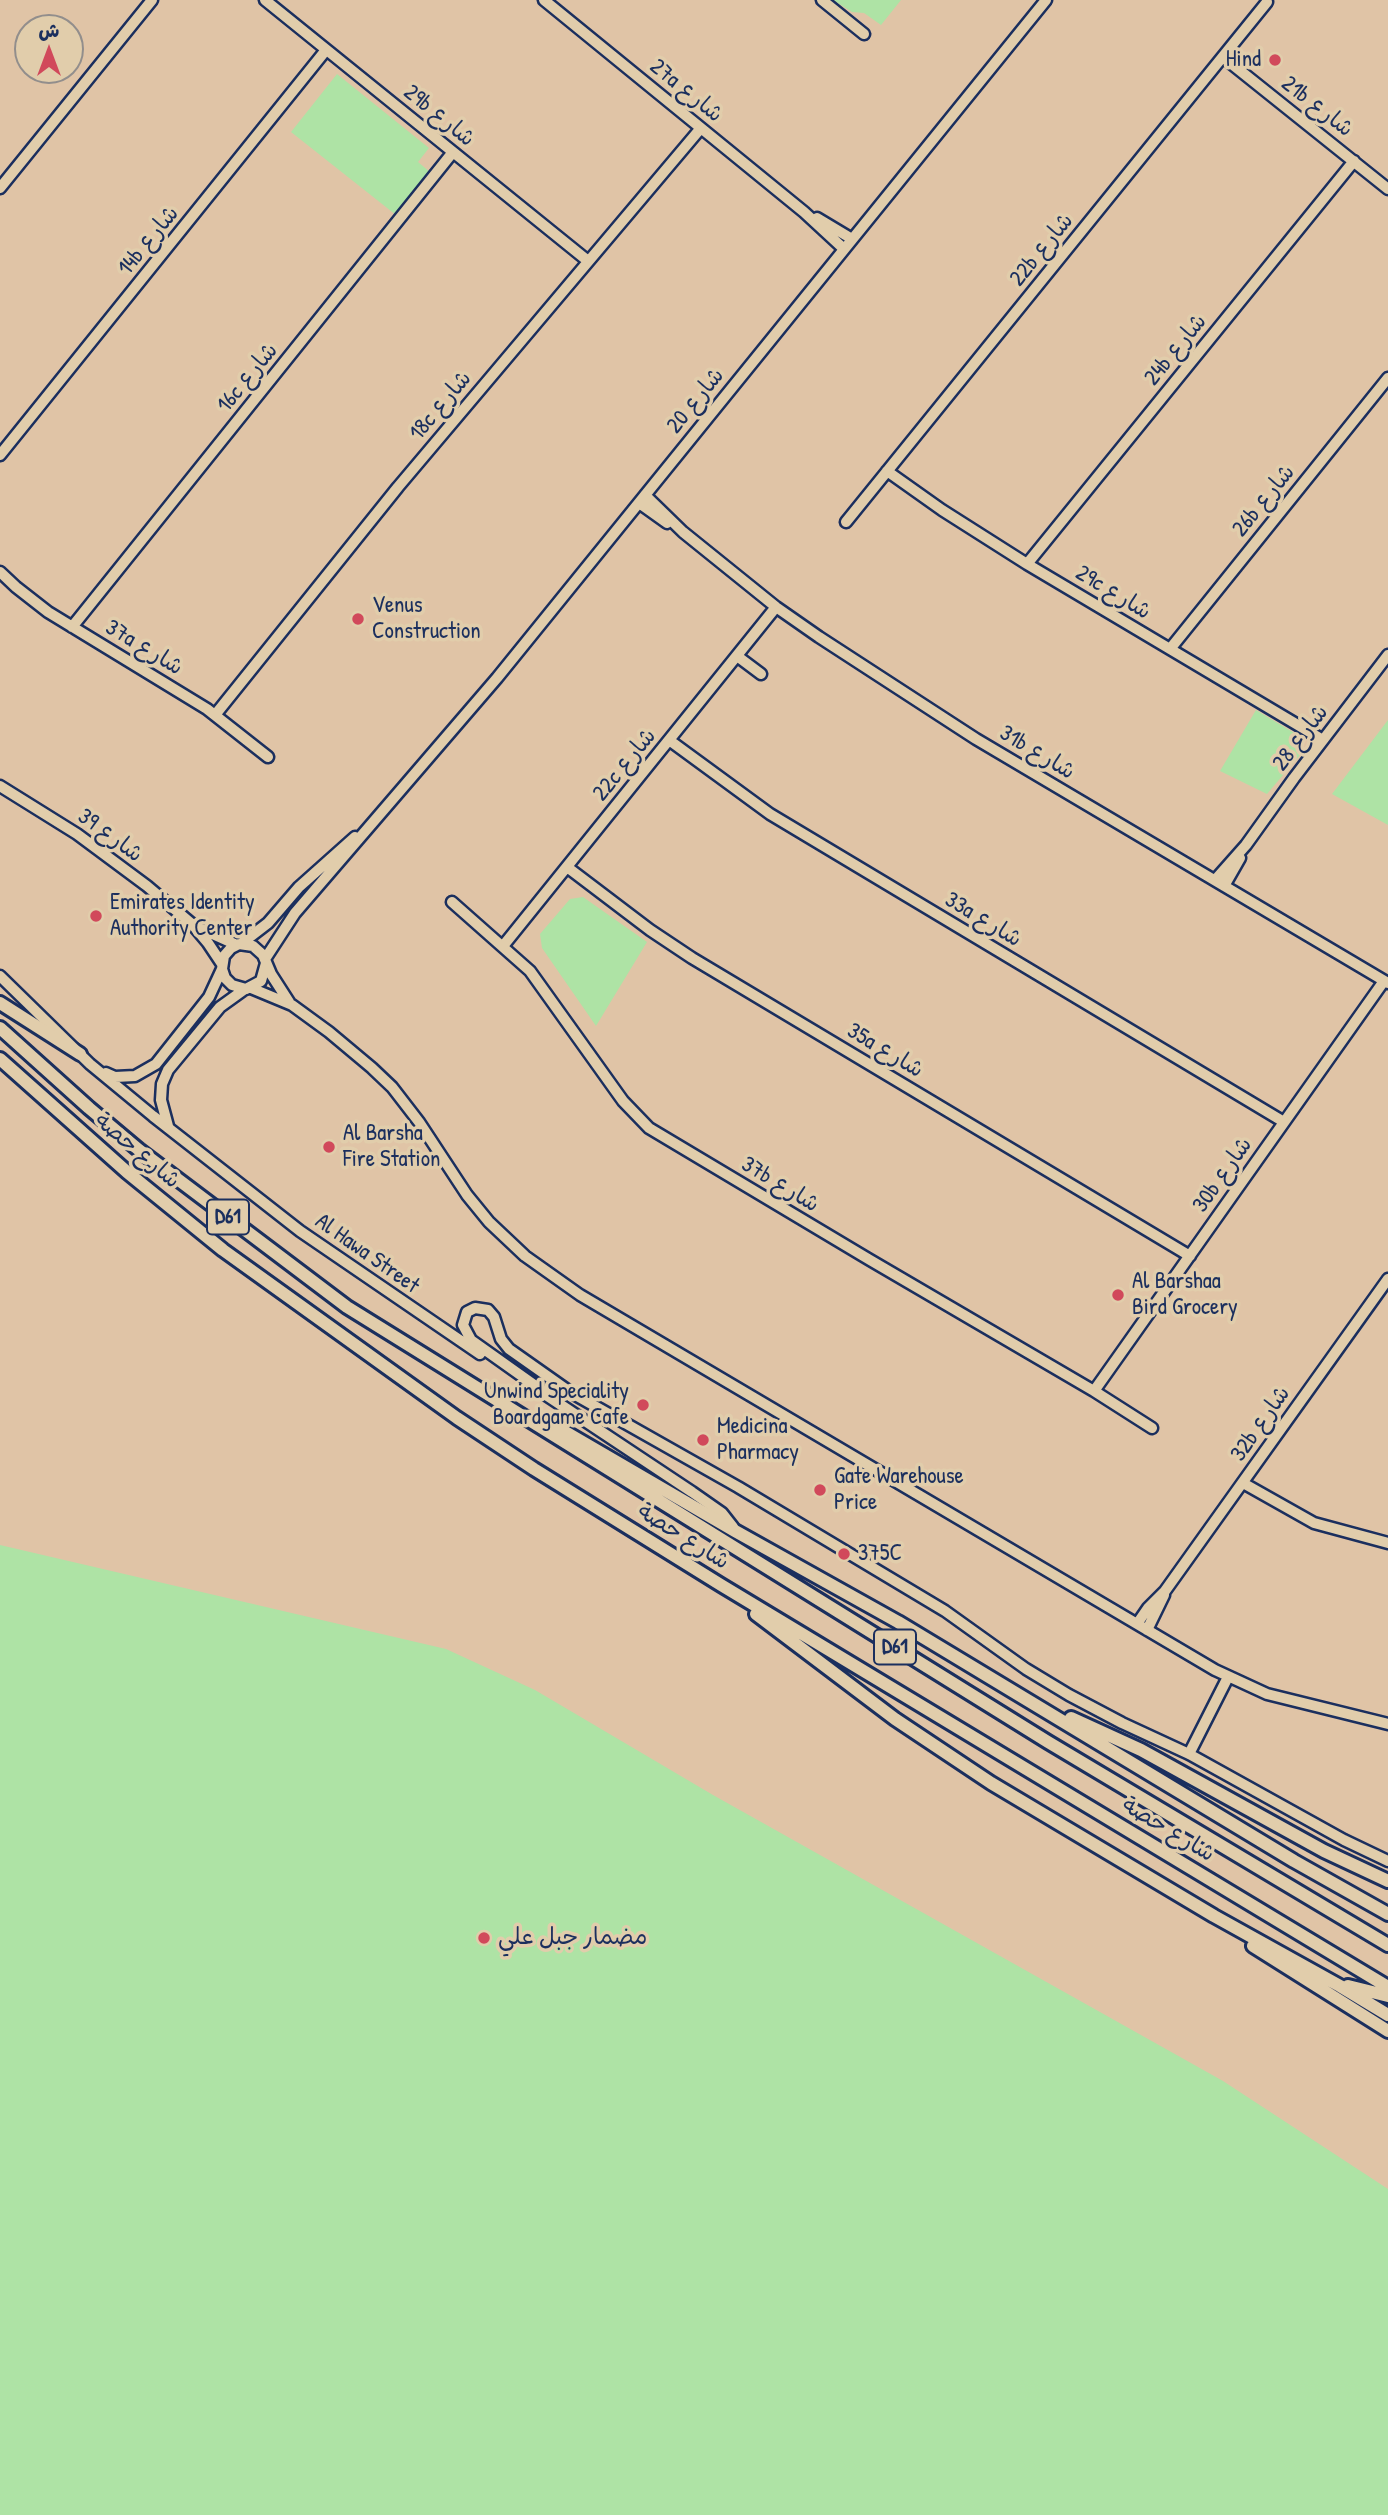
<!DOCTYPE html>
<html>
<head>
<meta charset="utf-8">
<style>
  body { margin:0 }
  #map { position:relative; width:1388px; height:2515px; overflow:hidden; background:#e0c4a6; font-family:"Patrick Hand","Playpen Sans Arabic",sans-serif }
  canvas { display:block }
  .north { position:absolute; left:14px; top:14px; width:70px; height:70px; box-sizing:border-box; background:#e1cdab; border:2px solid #928e8c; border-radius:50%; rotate:0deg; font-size:19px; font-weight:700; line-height:28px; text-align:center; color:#1b2f5e }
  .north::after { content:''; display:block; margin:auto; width:24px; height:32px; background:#d1495b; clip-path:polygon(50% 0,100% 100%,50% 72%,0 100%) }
</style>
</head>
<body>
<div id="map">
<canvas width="1388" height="2515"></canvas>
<div class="north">ش</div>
</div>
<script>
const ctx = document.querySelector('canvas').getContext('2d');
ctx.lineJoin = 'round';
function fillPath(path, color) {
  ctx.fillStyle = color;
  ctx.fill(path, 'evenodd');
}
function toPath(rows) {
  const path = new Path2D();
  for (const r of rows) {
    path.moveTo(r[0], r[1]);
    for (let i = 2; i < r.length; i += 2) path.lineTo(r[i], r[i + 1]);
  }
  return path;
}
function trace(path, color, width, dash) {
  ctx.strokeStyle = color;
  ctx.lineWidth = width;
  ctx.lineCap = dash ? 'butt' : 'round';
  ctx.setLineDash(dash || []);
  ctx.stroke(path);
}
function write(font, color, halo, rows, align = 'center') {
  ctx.font = font + ' "Patrick Hand","Playpen Sans Arabic",sans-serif';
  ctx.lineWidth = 7;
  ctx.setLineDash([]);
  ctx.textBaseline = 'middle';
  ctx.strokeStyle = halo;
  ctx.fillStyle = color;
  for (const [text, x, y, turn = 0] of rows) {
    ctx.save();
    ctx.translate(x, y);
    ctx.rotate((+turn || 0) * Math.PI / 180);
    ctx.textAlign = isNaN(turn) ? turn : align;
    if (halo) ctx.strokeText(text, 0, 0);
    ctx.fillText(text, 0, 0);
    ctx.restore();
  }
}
fillPath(toPath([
  [833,0,901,0,881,25,864,13,852,12],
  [337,74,429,148,418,162,430,172,396,215,291,132],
  [1256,710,1296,734,1300,743,1300,755,1267,794,1220,771],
  [1388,720,1388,825,1332,794],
  [583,897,647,942,596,1026,542,948,540,934,570,899],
  [0,1545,446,1649,535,1690,713,1795,1223,2081,1388,2189,1388,2515,0,2515]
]), '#aee3a5');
const minor = toPath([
  [265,0,588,261],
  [544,0,804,212,844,249],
  [822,0,864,34],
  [1223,57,1388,189],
  [0,188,152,0],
  [817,218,852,239],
  [0,455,326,50],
  [887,471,942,510,1027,564,1323,740],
  [645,495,683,532,776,607,819,637,976,739,1388,983],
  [639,503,667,523],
  [846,522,1267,2],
  [1027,564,1354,161],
  [0,572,16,587,48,612,207,709,268,757],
  [72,627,453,152],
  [1170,649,1388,378],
  [737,656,761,674],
  [215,715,398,487,701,128],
  [669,740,770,814,1284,1122],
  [0,786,77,834,147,886,192,924,208,943,222,964],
  [567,867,650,930,692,958,1190,1256],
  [1215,880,1246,845,1294,778,1388,655],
  [1224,886,1240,858],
  [452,902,530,971,623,1101,649,1128,870,1260,1094,1391,1152,1428],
  [199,928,237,945],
  [242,943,268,923,299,887,355,837],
  [503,946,776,607],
  [265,959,295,913,497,678,1046,0],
  [266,963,261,981,246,989,232,985,225,978,222,969,224,956,231,948,239,944,253,946,263,955,271,974,289,1002],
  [0,976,90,1064,153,1116,300,1231,480,1354],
  [251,988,292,1005,329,1032,372,1068,392,1087,419,1122,467,1195,489,1222,525,1256,580,1295,1215,1670,1267,1694,1388,1724],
  [106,1073,115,1077,135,1076,156,1064,209,997,222,969],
  [168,1126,161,1100,162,1084,168,1070,220,1007,245,989],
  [1094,1391,1384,981],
  [543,1393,692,1492,722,1513,733,1527],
  [547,1394,471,1340,463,1325,467,1312,475,1308,488,1310,494,1317,501,1339,509,1349,570,1392,738,1487,945,1611,1026,1669,1069,1695,1122,1723,1189,1754,1344,1840,1388,1861],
  [1243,1483,1314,1523,1388,1543],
  [1137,1624,1148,1608,1165,1591,1388,1279],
  [1147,1630,1164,1595],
  [1189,1754,1228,1677]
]);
const major = toPath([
  [0,1003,80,1054],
  [0,1028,89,1108,139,1150,347,1307,1048,1742,1388,1945],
  [0,1059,127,1172,223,1250,457,1418,534,1469,721,1585,1388,1987],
  [548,1422,735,1531,898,1622,1294,1861,1388,1914],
  [756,1614,895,1719,991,1783,1214,1916,1340,1986,1388,2015],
  [1071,1718,1141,1750,1324,1851,1388,1881],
  [1253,1946,1388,2031],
  [1348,1986,1388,1996]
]);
trace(minor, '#1b2f5e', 15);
trace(major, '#1b2f5e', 18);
trace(minor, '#e1cdab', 10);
trace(major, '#e1cdab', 12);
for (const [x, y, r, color] of [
  [1275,60,7,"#d1495b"],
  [358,619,7,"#d1495b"],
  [96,916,7,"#d1495b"],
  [329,1147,7,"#d1495b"],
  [1118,1295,7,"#d1495b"],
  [643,1405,7,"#d1495b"],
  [703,1440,7,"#d1495b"],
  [820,1490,7,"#d1495b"],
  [844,1554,7,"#d1495b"],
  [484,1938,7,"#d1495b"]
]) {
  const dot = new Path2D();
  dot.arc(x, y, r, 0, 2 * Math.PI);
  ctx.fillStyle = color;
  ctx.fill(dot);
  trace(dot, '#e1cdab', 2.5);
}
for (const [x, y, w] of [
  [228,1217,42],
  [895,1647,42]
]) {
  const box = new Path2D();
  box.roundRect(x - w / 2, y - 17.5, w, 35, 5);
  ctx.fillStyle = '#e1cdab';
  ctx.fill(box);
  trace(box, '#1b2f5e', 2);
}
write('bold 21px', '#1b2f5e', null, [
  ["D61",228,1217],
  ["D61",895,1647]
]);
write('23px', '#1b2f5e', '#e1cdab', [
  ["Hind",1261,60,"right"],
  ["Venus",372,606],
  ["Construction",372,632],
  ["Emirates Identity",110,903],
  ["Authority Center",110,929],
  ["Al Barsha",343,1134],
  ["Fire Station",343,1160],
  ["Al Barshaa",1132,1282],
  ["Bird Grocery",1132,1308],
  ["Unwind Speciality",629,1392,"right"],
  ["Boardgame Cafe",629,1418,"right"],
  ["Medicina",717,1427],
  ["Pharmacy",717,1453],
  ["Gate Warehouse",834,1477],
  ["Price",834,1503],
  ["375C",858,1554],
  ["مضمار جبل علي",498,1938]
], 'left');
write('23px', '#1b2f5e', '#e1cdab', [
  ["27a شارع",686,91,39],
  ["21b شارع",1317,107,38],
  ["29b شارع",439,116,39],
  ["14b شارع",149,241,-51],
  ["22b شارع",1042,250,-51],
  ["24b شارع",1176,350,-51],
  ["16c شارع",248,378,-51],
  ["شارع 20",696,401,-51],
  ["18c شارع",441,406,-50],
  ["26b شارع",1264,501,-51],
  ["29c شارع",1113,593,31],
  ["37a شارع",144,648,31],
  ["شارع 28",1301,738,-53],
  ["31b شارع",1037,753,31],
  ["22c شارع",625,765,-51],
  ["شارع 39",110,836,36],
  ["33a شارع",983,920,31],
  ["35a شارع",885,1051,31],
  ["شارع حصة",137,1151,40],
  ["30b شارع",1223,1175,-55],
  ["37b شارع",780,1185,31],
  ["Al Hawa Street",367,1254,35],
  ["32b شارع",1261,1424,-55],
  ["شارع حصة",683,1537,32],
  ["شارع حصة",1168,1830,31]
]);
</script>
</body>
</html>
